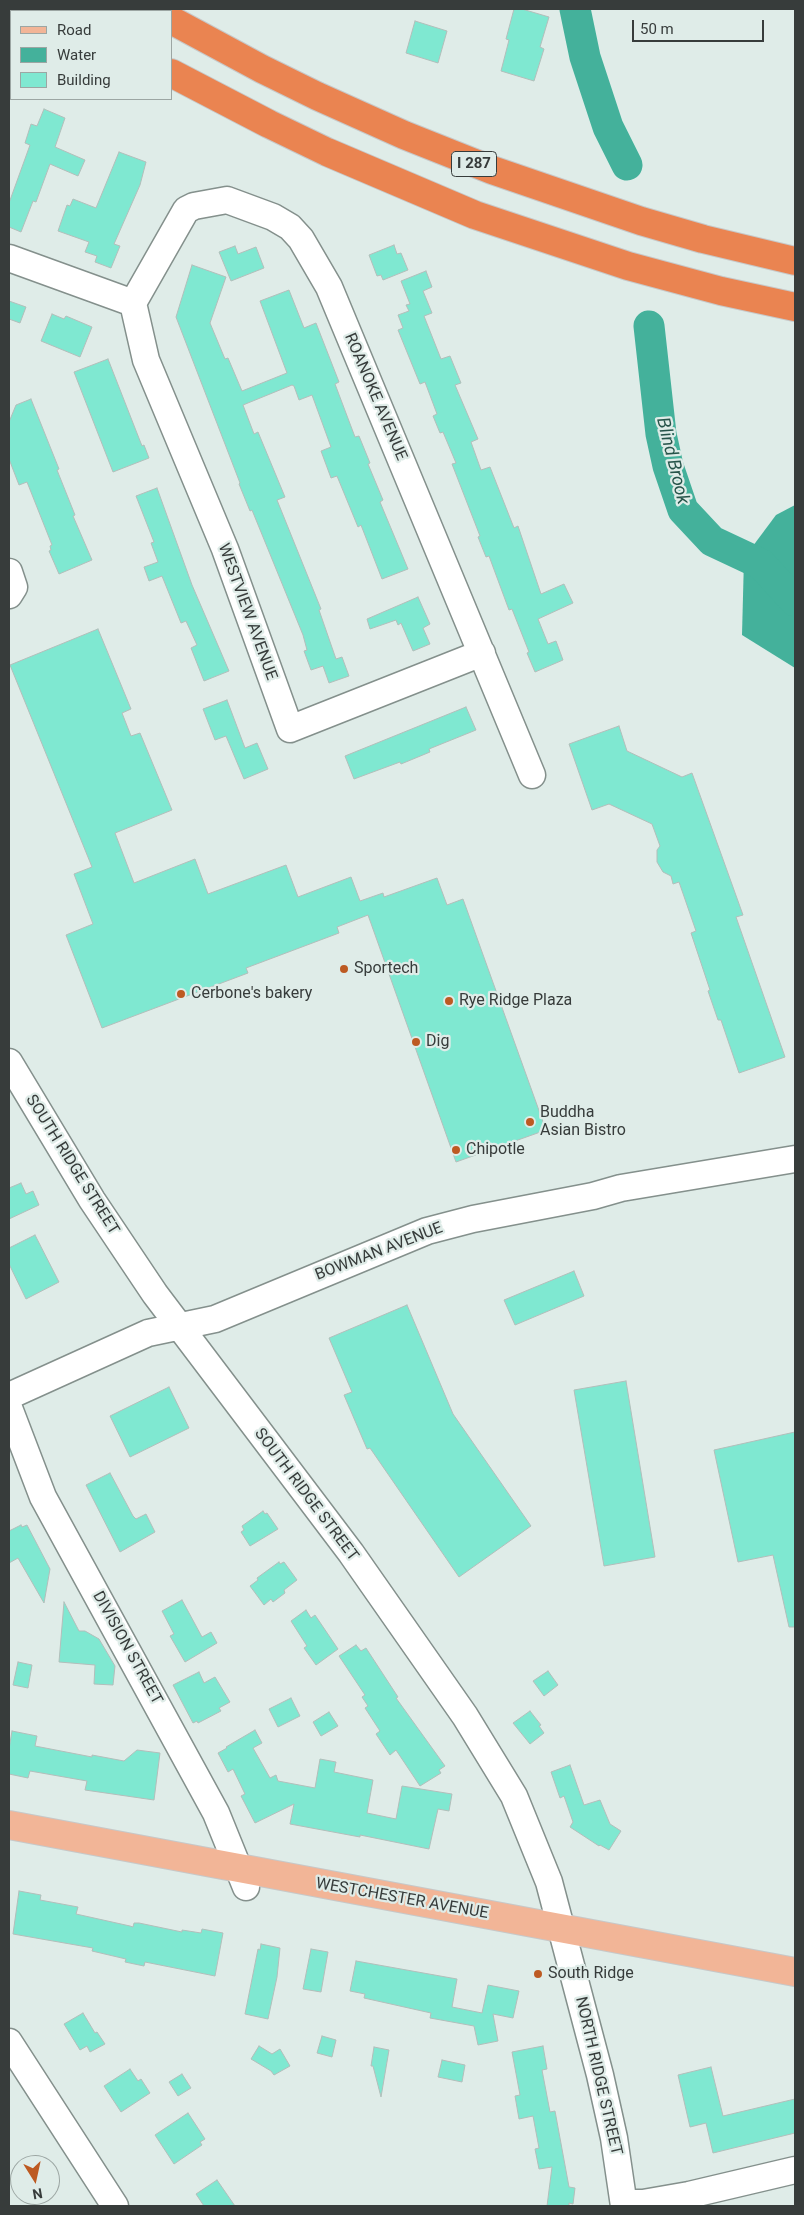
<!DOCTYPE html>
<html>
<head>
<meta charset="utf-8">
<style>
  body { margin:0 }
  #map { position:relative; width:804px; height:2215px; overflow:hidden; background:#dfece8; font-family:Roboto,sans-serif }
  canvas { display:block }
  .frame { position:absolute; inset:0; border:10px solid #373c3b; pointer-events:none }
  .legend { position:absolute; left:10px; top:10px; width:162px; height:90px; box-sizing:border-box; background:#dfece8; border:1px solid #9ca6a3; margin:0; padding:6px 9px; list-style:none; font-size:15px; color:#373c3b }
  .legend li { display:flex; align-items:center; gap:10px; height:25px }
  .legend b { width:25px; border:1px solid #9ca6a3 }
  .north { position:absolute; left:10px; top:2155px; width:50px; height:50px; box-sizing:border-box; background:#dfece8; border:1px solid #9ca6a3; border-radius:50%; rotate:170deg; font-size:14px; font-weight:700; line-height:20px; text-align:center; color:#373c3b }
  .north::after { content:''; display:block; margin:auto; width:18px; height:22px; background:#bd5a22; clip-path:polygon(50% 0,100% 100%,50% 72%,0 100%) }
  .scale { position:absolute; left:632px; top:20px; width:132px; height:22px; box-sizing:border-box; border:2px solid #373c3b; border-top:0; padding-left:6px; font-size:15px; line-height:18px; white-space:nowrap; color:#373c3b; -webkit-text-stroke:4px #dfece8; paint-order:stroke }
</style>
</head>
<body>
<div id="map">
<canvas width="804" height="2215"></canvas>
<div class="frame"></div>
<ul class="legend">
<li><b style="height:6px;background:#f2b597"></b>Road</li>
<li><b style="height:14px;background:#44b19b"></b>Water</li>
<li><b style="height:14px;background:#7fe8d1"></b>Building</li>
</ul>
<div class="north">N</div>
<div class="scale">50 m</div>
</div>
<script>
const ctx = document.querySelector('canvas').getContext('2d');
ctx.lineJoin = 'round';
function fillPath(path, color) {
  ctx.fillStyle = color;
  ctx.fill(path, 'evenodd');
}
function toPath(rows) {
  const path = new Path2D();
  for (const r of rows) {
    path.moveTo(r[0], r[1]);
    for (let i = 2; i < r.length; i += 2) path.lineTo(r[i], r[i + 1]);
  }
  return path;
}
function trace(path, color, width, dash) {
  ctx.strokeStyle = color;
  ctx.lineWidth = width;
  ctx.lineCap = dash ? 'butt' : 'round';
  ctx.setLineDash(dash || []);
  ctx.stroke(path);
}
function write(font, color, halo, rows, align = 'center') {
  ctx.font = font + ' Roboto,sans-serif';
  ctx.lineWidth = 4.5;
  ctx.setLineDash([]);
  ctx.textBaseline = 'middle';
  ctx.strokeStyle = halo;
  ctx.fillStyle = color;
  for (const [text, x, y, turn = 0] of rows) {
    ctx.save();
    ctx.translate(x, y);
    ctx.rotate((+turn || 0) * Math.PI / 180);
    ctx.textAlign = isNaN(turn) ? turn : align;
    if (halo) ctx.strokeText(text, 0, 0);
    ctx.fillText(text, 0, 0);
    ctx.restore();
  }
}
fillPath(toPath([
  [795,505,795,668,742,635,744,558,776,515]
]), '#44b19b');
trace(toPath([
  [575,9,585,57,608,127,627,165],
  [649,326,661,434,668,466,683,510,712,541,761,564,795,601]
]), '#44b19b', 31);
const building = toPath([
  [514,9,522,9,549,17,540,47,544,49,534,81,501,71,509,40,506,39,514,9],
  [415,21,447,31,438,63,406,53,415,21],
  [44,109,65,118,55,147,85,160,78,176,50,164,36,202,33,201,21,232,9,227,9,203,30,145,25,143,31,124,37,126,44,109],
  [119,152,146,162,140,185,114,244,120,246,111,268,95,262,97,256,85,252,89,242,58,231,67,205,70,206,73,199,96,208,119,152],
  [394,245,397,254,401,253,408,270,383,280,381,275,377,276,369,255,394,245],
  [235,246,238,254,256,247,264,268,231,281,219,252,235,246],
  [192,265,226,277,210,323,225,359,228,358,242,391,287,373,260,301,289,290,304,328,316,323,339,382,335,384,355,437,359,436,370,463,368,464,383,500,380,502,408,569,382,579,361,525,358,527,337,476,331,478,321,451,331,447,312,395,299,400,294,386,292,385,243,405,254,434,258,432,285,497,277,500,321,609,319,610,336,659,342,657,349,676,329,683,323,666,311,670,304,651,307,650,303,635,252,510,250,511,239,484,240,483,176,317,192,265],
  [426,271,432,287,423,291,432,313,424,316,441,359,450,356,461,383,455,385,478,439,471,442,481,470,490,467,514,528,518,526,541,594,564,584,573,603,538,619,548,644,556,641,563,660,535,672,527,653,529,652,512,609,509,610,489,556,486,557,478,537,480,536,452,464,456,463,443,432,440,433,433,416,437,414,425,382,420,384,398,330,403,328,398,315,409,311,406,305,410,304,401,281,426,271],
  [9,301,26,307,20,323,9,319,9,301],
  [52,314,64,319,66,316,92,327,80,357,41,341,52,314],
  [108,359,142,446,144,445,149,458,113,472,74,372,108,359],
  [31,399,59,469,57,470,75,515,73,516,92,560,59,574,49,551,51,550,50,546,52,545,27,482,19,485,9,459,9,422,16,405,31,399],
  [157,488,192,585,229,671,204,681,191,648,197,645,186,621,181,623,162,576,149,581,144,567,158,562,151,543,154,542,136,496,157,488],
  [418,597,430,624,423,628,430,644,413,651,401,623,398,625,396,620,370,629,367,619,418,597],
  [98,629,131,709,122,713,131,736,140,733,172,810,115,833,134,883,195,859,208,894,286,865,298,897,351,877,360,901,383,893,384,897,437,878,447,905,463,899,546,1130,456,1162,368,915,337,927,339,933,246,968,248,973,102,1028,66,935,93,924,74,874,92,867,10,665,98,629],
  [227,700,245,748,257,743,268,769,244,779,226,736,215,740,203,709,227,700],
  [466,707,476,730,429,749,430,752,401,764,400,762,354,779,345,756,466,707],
  [619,726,627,751,682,777,692,773,743,915,736,917,785,1057,739,1073,721,1020,718,1020,708,991,710,990,691,933,696,931,679,882,673,884,671,876,663,872,657,862,657,850,660,846,652,824,609,804,592,810,569,744,619,726],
  [21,1183,26,1194,33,1191,39,1205,9,1219,9,1188,21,1183],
  [35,1235,59,1282,26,1299,9,1264,9,1248,35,1235],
  [574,1271,584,1296,515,1325,504,1300,574,1271],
  [407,1305,453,1414,531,1526,459,1577,370,1448,367,1449,344,1395,352,1392,329,1338,407,1305],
  [626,1381,655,1557,604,1566,574,1390,626,1381],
  [169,1387,189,1428,130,1457,110,1416,169,1387],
  [795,1432,795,1627,789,1627,773,1555,738,1562,714,1450,795,1432],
  [110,1473,133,1516,136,1519,146,1514,155,1532,120,1552,86,1485,110,1473],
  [263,1511,265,1514,267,1513,278,1529,250,1546,241,1532,244,1530,242,1526,263,1511],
  [21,1525,22,1527,27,1525,50,1569,44,1603,18,1558,9,1563,9,1531,21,1525],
  [279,1562,280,1564,284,1562,297,1580,284,1590,285,1593,273,1602,271,1599,264,1605,250,1586,258,1580,257,1578,279,1562],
  [182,1600,202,1637,211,1632,217,1643,185,1662,170,1636,174,1634,162,1611,182,1600],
  [64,1602,79,1631,85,1631,99,1639,115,1666,113,1685,94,1684,95,1665,59,1662,64,1602],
  [306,1610,311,1618,315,1615,338,1649,316,1665,304,1648,307,1646,291,1621,306,1610],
  [356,1645,361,1651,366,1648,398,1697,396,1698,445,1766,439,1770,441,1773,420,1786,396,1750,390,1755,376,1734,380,1731,365,1708,368,1706,362,1697,365,1695,339,1656,356,1645],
  [18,1662,32,1665,28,1688,13,1685,18,1662],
  [548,1671,558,1685,544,1696,533,1681,548,1671],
  [199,1672,204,1683,215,1677,230,1702,219,1708,221,1711,198,1723,197,1721,193,1723,173,1685,199,1672],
  [291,1698,300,1716,278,1727,269,1709,291,1698],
  [530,1711,541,1725,539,1726,544,1733,530,1744,513,1723,530,1711],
  [329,1712,338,1726,321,1736,313,1722,329,1712],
  [255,1730,262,1743,253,1748,270,1778,276,1775,278,1781,315,1788,320,1759,336,1762,334,1772,373,1780,367,1813,396,1819,402,1786,452,1794,449,1811,438,1809,429,1849,360,1835,360,1837,290,1824,294,1804,255,1823,241,1796,245,1794,233,1769,228,1772,218,1753,227,1748,226,1747,255,1730],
  [12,1731,37,1736,35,1746,92,1757,92,1755,124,1761,137,1750,160,1753,154,1800,85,1790,87,1781,30,1771,28,1778,9,1774,9,1749,12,1731],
  [570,1765,584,1805,600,1800,610,1824,621,1831,609,1850,600,1845,599,1846,570,1827,573,1822,564,1796,560,1798,551,1772,570,1765],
  [19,1891,41,1895,40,1900,78,1907,76,1914,130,1926,133,1927,134,1923,139,1923,182,1932,182,1930,201,1933,202,1929,223,1933,215,1976,145,1962,144,1966,125,1962,126,1959,92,1951,93,1948,13,1934,19,1891],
  [261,1944,280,1948,277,1977,268,2019,245,2014,258,1949,260,1950,261,1944],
  [311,1949,328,1952,321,1992,303,1989,311,1949],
  [356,1961,457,1979,452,2007,482,2013,488,1985,519,1991,513,2018,493,2014,498,2041,478,2045,474,2026,430,2018,431,2013,364,1998,365,1994,350,1991,356,1961],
  [83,2013,95,2033,97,2032,105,2044,90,2052,87,2046,80,2050,64,2024,83,2013],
  [322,2036,336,2040,332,2057,317,2053,322,2036],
  [259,2046,272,2054,280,2049,290,2066,274,2075,271,2071,251,2059,259,2046],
  [543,2046,547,2069,542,2070,550,2112,555,2111,569,2187,575,2188,573,2204,569,2203,569,2206,547,2206,552,2167,539,2169,535,2149,539,2148,533,2116,519,2119,515,2096,520,2095,512,2052,543,2046],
  [374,2047,389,2050,381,2097,373,2066,371,2066,374,2047],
  [442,2060,465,2065,462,2082,438,2077,442,2060],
  [711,2067,723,2116,795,2099,795,2133,713,2153,706,2123,690,2127,678,2075,711,2067],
  [130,2069,138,2081,141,2079,150,2093,121,2112,104,2086,130,2069],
  [182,2074,191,2088,178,2096,169,2082,182,2074],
  [188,2113,205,2139,200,2142,202,2145,174,2164,155,2135,188,2113],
  [217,2180,235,2206,204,2206,196,2194,217,2180]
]);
fillPath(building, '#7fe8d1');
trace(building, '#b2beba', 1);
const minor = toPath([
  [9,258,133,303],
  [133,303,186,210,194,206,227,200,273,217,290,227,301,239,329,287,532,775],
  [133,303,146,360,225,549,290,729,482,653],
  [9,572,14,587,9,595],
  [9,1062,92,1200,155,1294,351,1553,465,1716,514,1796,549,1882,600,2075,614,2138,624,2206],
  [9,1396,148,1333,215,1319,427,1231,473,1219,593,1196,621,1188,795,1159],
  [9,1408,43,1497,216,1813,246,1887],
  [9,2042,115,2206],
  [624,2203,643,2203,689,2195,795,2170]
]);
const major = toPath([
  [9,1825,795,1972]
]);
const highway = toPath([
  [61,9,65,11],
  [152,9,156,11],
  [171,20,262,69,317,96,404,135,492,170,641,221,703,239,795,261],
  [171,73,269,124,327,152,475,215,628,266,721,291,795,307]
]);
trace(minor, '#84908c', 29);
trace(major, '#c7c8c8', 30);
trace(highway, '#c7c8c8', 30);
trace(minor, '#fff', 26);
trace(major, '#f2b597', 28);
trace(highway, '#ea8451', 28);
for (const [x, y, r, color] of [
  [344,969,5,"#bd5a22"],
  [181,994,5,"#bd5a22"],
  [449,1001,5,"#bd5a22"],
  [416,1042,5,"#bd5a22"],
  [530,1122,5,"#bd5a22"],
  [456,1150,5,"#bd5a22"],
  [538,1974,5,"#bd5a22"]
]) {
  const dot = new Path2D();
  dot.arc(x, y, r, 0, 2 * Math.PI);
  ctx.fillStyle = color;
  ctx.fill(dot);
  trace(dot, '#dfece8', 2);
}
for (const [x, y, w] of [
  [474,164,45]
]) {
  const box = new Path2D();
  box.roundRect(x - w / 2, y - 12.5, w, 25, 4);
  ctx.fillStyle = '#dfece8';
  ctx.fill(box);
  trace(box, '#373c3b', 1);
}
write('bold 15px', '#373c3b', null, [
  ["I 287",474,164]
]);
write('16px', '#373c3b', '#dfece8', [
  ["ROANOKE AVENUE",375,397,67],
  ["WESTVIEW AVENUE",247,612,70],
  ["SOUTH RIDGE STREET",72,1165,58],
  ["BOWMAN AVENUE",379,1252,-21],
  ["SOUTH RIDGE STREET",306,1495,53],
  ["DIVISION STREET",127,1648,61],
  ["WESTCHESTER AVENUE",402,1899,10],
  ["NORTH RIDGE STREET",598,2076,77]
]);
write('16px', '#373c3b', '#dfece8', [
  ["Sportech",354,969],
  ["Cerbone's bakery",191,994],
  ["Rye Ridge Plaza",459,1001],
  ["Dig",426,1042],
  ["Buddha",540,1113],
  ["Asian Bistro",540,1131],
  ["Chipotle",466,1150],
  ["South Ridge",548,1974]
], 'left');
write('italic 18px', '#26544a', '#dfece8', [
  ["Blind Brook",672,461,76]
]);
</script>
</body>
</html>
